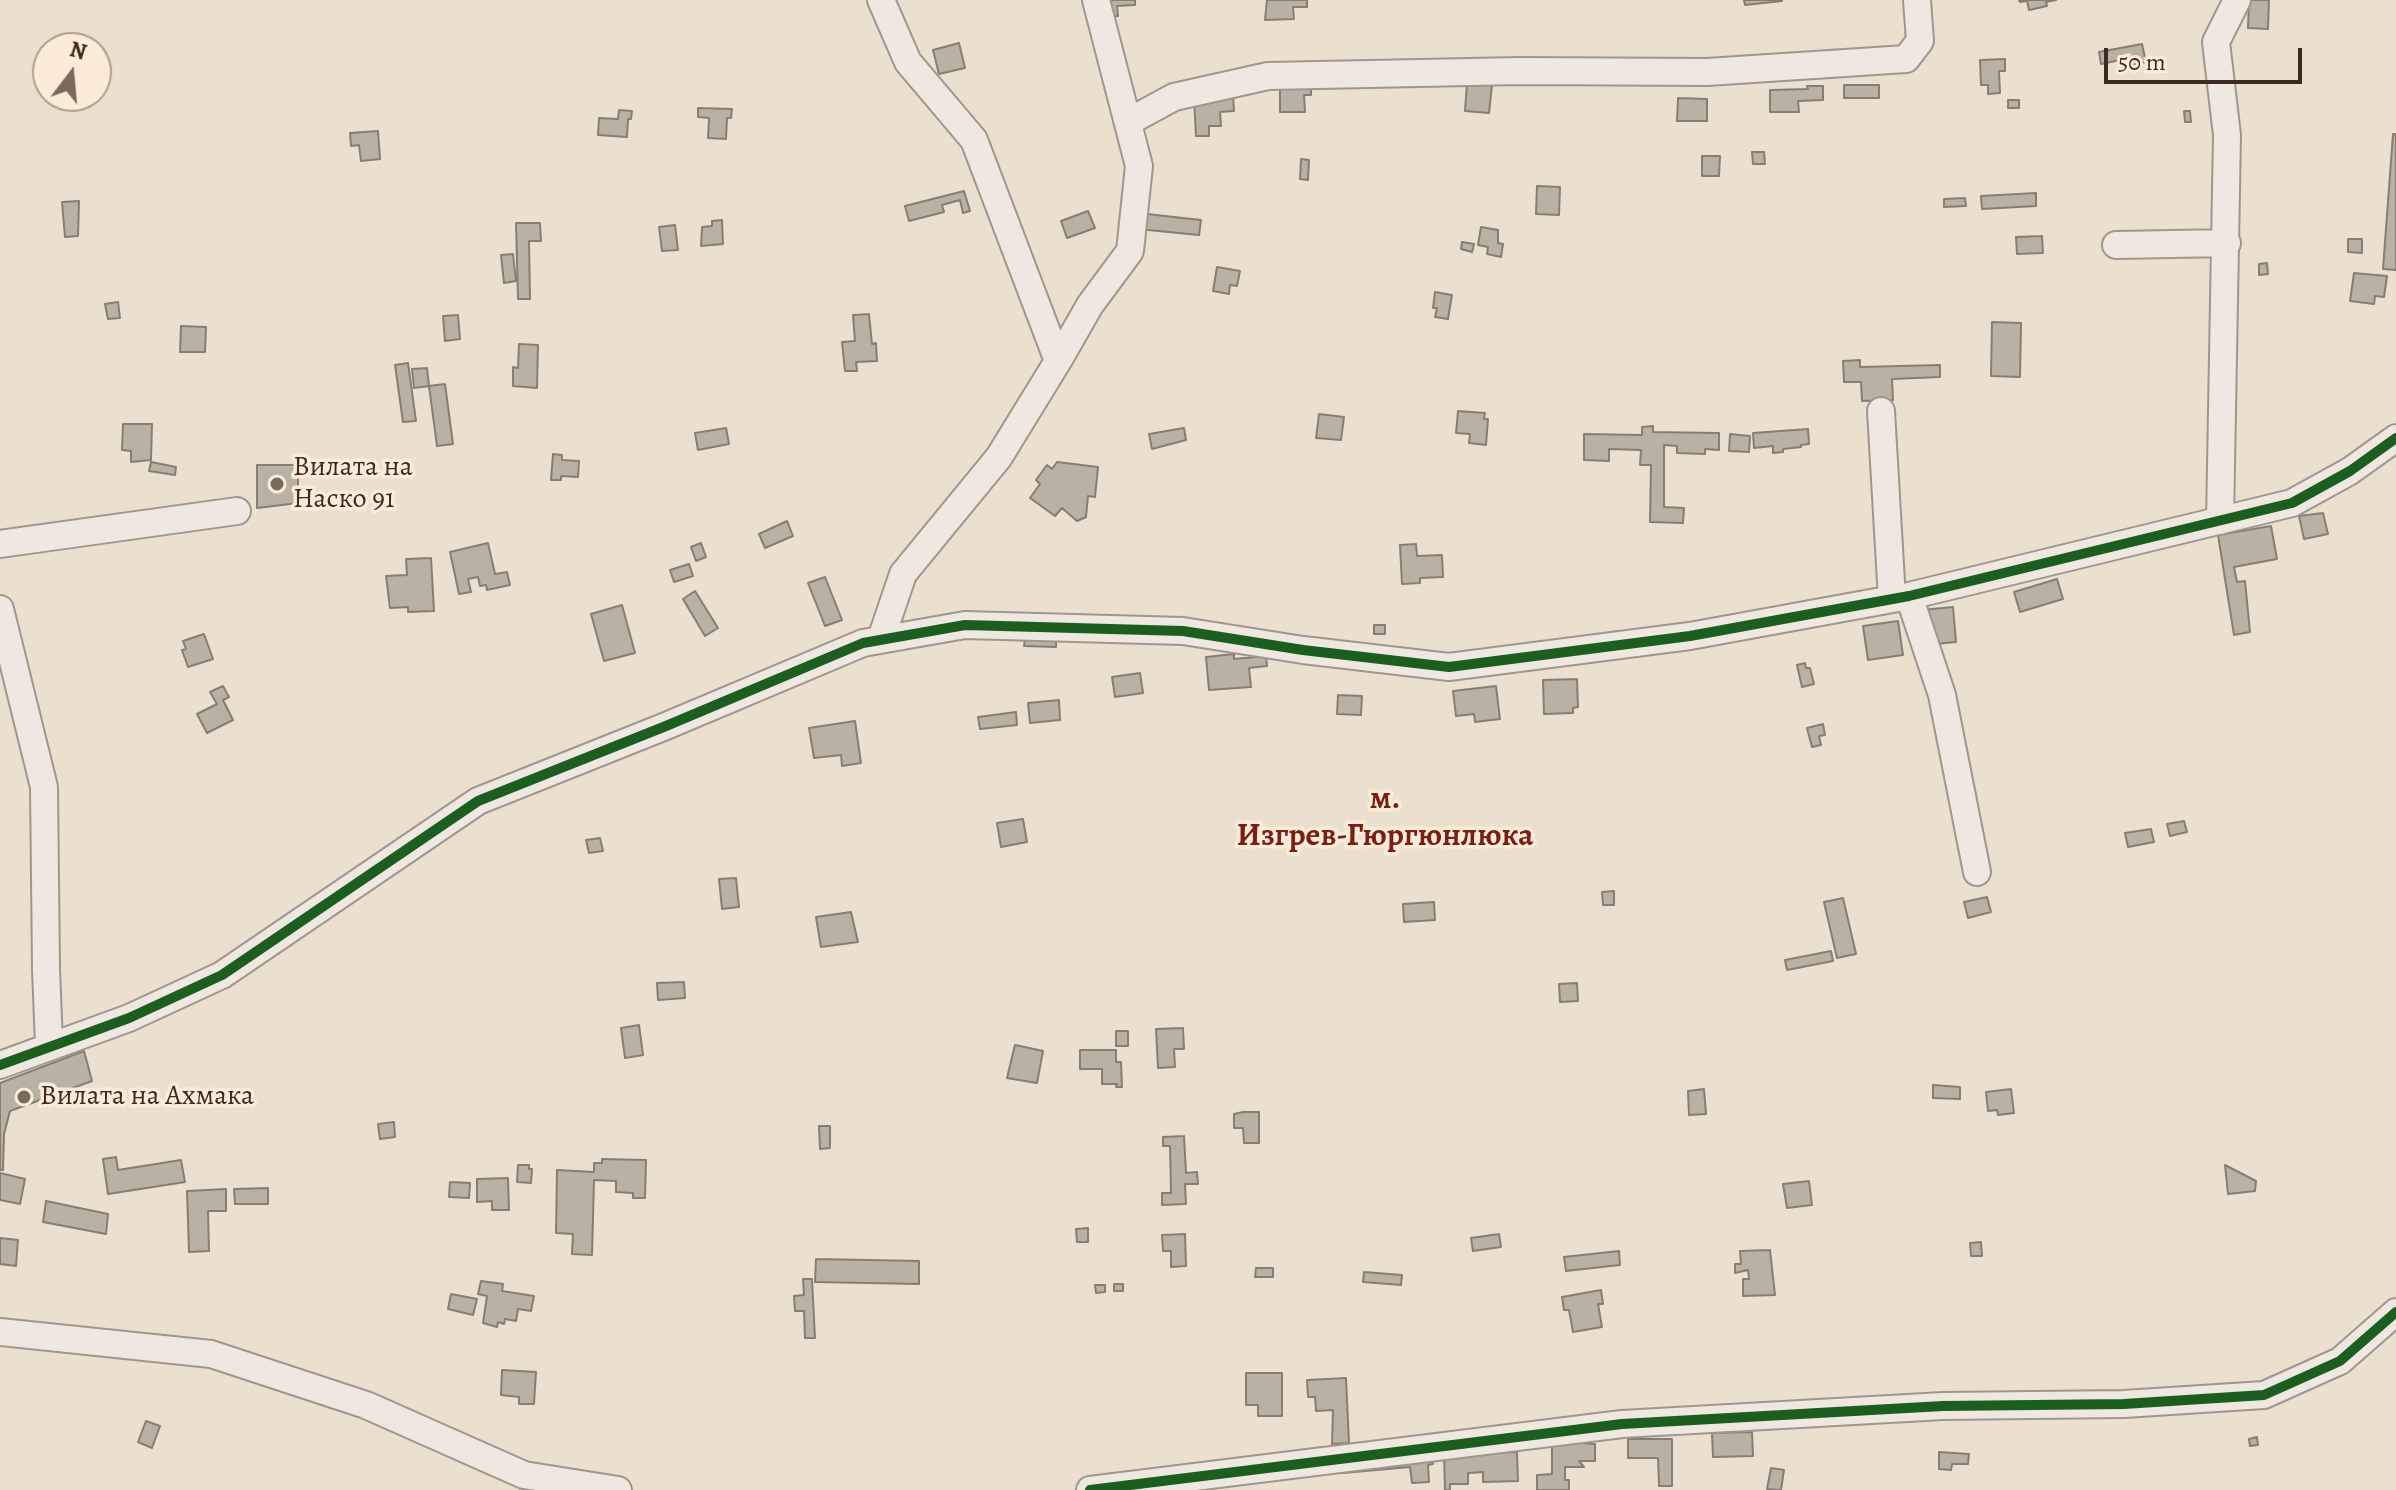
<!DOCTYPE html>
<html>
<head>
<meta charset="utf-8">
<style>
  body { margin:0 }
  #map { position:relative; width:2396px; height:1490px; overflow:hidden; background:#ebe0d0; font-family:Alegreya,serif }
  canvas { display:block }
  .north { position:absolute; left:32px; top:32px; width:80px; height:80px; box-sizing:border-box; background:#faecd9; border:2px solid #ae9e8f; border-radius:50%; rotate:16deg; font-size:22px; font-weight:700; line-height:32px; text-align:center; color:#3d2a20 }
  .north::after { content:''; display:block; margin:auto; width:28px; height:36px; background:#7a6a5e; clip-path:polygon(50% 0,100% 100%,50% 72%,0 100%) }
  .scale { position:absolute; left:2104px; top:48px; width:198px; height:36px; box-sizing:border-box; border:4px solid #3d2a20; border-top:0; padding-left:10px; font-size:24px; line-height:28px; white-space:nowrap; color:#3d2a20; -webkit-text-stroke:6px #faecd9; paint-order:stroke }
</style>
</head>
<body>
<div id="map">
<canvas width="2396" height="1490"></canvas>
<div class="north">N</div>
<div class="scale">50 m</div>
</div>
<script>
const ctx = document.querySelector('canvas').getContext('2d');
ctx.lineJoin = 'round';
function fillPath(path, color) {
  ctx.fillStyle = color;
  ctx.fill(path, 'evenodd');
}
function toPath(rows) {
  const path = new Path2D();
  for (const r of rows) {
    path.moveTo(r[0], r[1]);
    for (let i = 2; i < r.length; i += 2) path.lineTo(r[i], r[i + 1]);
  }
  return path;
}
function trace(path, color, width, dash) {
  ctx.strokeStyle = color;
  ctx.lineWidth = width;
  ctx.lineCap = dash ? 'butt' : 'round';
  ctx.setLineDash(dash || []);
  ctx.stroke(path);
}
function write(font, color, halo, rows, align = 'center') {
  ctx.font = font + ' Alegreya,serif';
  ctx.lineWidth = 7;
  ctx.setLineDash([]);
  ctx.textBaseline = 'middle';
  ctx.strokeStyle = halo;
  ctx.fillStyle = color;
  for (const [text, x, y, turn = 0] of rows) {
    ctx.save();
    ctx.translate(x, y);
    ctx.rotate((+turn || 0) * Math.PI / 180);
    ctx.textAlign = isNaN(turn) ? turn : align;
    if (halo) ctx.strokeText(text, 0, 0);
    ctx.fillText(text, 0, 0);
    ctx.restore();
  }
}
const building = toPath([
  [1090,0,1135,0,1135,5,1117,6,1118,16,1091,17,1090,0],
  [1267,0,1307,0,1307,7,1293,7,1294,19,1265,20,1267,0],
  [1744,0,1782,0,1782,1,1745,5,1744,0],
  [2019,0,2056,0,2046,2,2047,6,2029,10,2027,1,2020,2,2019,0],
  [2249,0,2269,0,2268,29,2248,28,2249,0],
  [959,43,965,68,939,74,933,50,959,43],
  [2142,44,2146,62,2126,66,2125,59,2101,64,2099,52,2142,44],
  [2005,59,2005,71,1999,71,2000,93,1988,94,1988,85,1981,85,1980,60,2005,59],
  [1467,83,1492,85,1489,113,1465,111,1467,83],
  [1311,85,1311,95,1304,95,1305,112,1280,112,1280,86,1311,85],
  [1844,85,1879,85,1879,98,1844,98,1844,85],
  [1807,86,1823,86,1823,100,1798,101,1799,112,1770,112,1770,90,1808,89,1807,86],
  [1233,96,1234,111,1220,112,1221,126,1209,126,1209,136,1196,136,1194,98,1233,96],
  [1678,98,1707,99,1707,121,1677,121,1678,98],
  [2008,100,2019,100,2019,108,2008,108,2008,100],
  [698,108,732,109,731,118,727,118,726,139,708,138,709,118,698,117,698,108],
  [619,110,632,111,631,119,628,119,627,137,598,135,599,118,618,119,619,110],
  [2184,111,2190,111,2191,122,2185,122,2184,111],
  [378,131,380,159,361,161,359,145,351,146,350,133,378,131],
  [2393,134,2396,134,2396,270,2383,269,2393,134],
  [1752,152,1764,152,1765,164,1753,164,1752,152],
  [1702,156,1720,156,1719,176,1702,176,1702,156],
  [1301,159,1309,160,1308,180,1300,179,1301,159],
  [1537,186,1560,187,1559,215,1536,214,1537,186],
  [964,191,970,211,963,213,960,200,942,205,944,212,909,221,905,206,964,191],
  [2036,193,2036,206,1982,209,1981,196,2036,193],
  [1149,194,1147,214,1201,220,1199,235,1138,229,1149,194],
  [1965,198,1966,206,1944,207,1944,199,1965,198],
  [79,201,78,236,65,237,62,202,79,201],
  [1088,211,1095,228,1067,238,1061,221,1088,211],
  [722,220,723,244,701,246,702,227,712,226,712,221,722,220],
  [516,223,540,223,541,241,529,241,530,299,518,299,516,223],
  [675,225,678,250,662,251,659,227,675,225],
  [1481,227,1498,230,1498,243,1503,244,1501,257,1487,254,1488,247,1478,245,1481,227],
  [2042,236,2043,253,2017,254,2016,237,2042,236],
  [2348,239,2362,239,2362,253,2348,252,2348,239],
  [1462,242,1474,244,1472,252,1461,249,1462,242],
  [513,254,516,281,504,283,501,255,513,254],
  [2267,263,2268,274,2259,275,2259,264,2267,263],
  [1217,267,1240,271,1237,286,1230,285,1229,294,1213,291,1217,267],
  [2354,273,2387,276,2384,297,2375,296,2374,304,2350,301,2354,273],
  [1435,292,1452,295,1448,319,1435,317,1437,308,1433,308,1435,292],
  [118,302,120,318,108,319,105,304,118,302],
  [869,314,872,344,876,343,877,361,856,362,857,371,845,371,842,342,855,341,853,315,869,314],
  [458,315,460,339,445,341,443,316,458,315],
  [1992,322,2021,323,2020,377,1991,376,1992,322],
  [181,326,206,327,205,352,180,352,181,326],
  [519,344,538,345,537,388,513,386,513,367,518,368,519,344],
  [1860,360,1860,367,1940,365,1940,377,1892,379,1893,400,1862,401,1861,382,1844,382,1843,361,1860,360],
  [408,363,416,421,403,422,395,365,408,363],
  [427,368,429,386,414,388,412,369,427,368],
  [445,384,453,444,437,446,429,386,445,384],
  [1458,411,1485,413,1484,419,1488,419,1486,445,1469,443,1470,434,1456,433,1458,411],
  [1319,414,1344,417,1341,440,1316,438,1319,414],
  [123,424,152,424,151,460,131,462,131,451,122,450,123,424],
  [1653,426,1653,432,1719,433,1719,450,1705,449,1705,454,1677,453,1677,446,1664,445,1664,507,1684,508,1683,523,1650,522,1651,465,1640,465,1641,450,1609,449,1609,461,1584,460,1584,434,1642,435,1642,427,1653,426],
  [726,428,729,444,698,450,695,433,726,428],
  [1184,428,1186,440,1152,449,1149,434,1184,428],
  [1808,429,1809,444,1801,445,1801,447,1783,449,1783,452,1773,453,1773,446,1754,448,1753,433,1808,429],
  [1730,434,1750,436,1749,452,1729,451,1730,434],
  [553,454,562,455,562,460,579,461,578,477,561,476,561,480,551,480,553,454],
  [151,462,176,467,175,475,149,471,151,462],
  [1057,462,1098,467,1095,497,1088,496,1086,517,1077,521,1062,508,1055,516,1030,498,1040,484,1036,480,1047,465,1052,469,1057,462],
  [257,465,298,465,298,503,257,508,257,465],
  [2323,513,2328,534,2304,539,2299,516,2323,513],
  [787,521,793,536,765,548,759,534,787,521],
  [2271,526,2277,559,2234,567,2237,582,2245,581,2250,632,2234,635,2218,535,2271,526],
  [488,543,495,574,507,572,510,585,487,590,486,585,480,586,478,577,468,579,471,592,459,594,450,552,488,543],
  [701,543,706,557,696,561,691,547,701,543],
  [1416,544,1417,556,1442,555,1443,577,1420,578,1420,583,1402,584,1400,545,1416,544],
  [431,558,434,611,408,612,408,607,390,608,386,576,407,575,406,559,431,558],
  [689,564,693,576,674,582,670,570,689,564],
  [825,577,842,620,825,626,808,583,825,577],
  [2057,579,2063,599,2020,612,2014,592,2057,579],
  [695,591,718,628,705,636,683,599,695,591],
  [622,605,635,653,604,661,591,614,622,605],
  [1953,607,1956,642,1925,645,1911,611,1953,607],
  [1898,621,1903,655,1868,660,1863,626,1898,621],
  [1374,625,1385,625,1385,634,1374,634,1374,625],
  [204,634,213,659,188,667,182,650,186,649,183,641,204,634],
  [1025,638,1056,639,1056,647,1024,646,1025,638],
  [1234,654,1234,659,1266,656,1267,666,1249,668,1251,687,1209,690,1206,657,1234,654],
  [1805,663,1806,668,1810,668,1814,684,1802,687,1797,665,1805,663],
  [1140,673,1143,693,1115,697,1112,677,1140,673],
  [1577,679,1578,707,1573,708,1573,713,1544,714,1543,680,1577,679],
  [223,686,229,697,223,700,233,720,207,733,197,714,217,704,210,692,223,686],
  [1496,686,1500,719,1475,722,1474,714,1456,716,1453,691,1496,686],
  [1338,695,1362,696,1361,715,1337,714,1338,695],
  [1059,700,1060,720,1030,723,1028,703,1059,700],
  [1016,712,1017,725,980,729,978,717,1016,712],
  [855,721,861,763,842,766,841,755,814,758,809,728,855,721],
  [1823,724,1825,735,1819,736,1821,745,1812,747,1807,728,1823,724],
  [1023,819,1027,842,1001,847,997,823,1023,819],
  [2184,821,2187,832,2170,836,2167,824,2184,821],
  [2151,829,2154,842,2128,847,2125,833,2151,829],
  [600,838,603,851,589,853,586,840,600,838],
  [736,878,739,907,722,909,719,879,736,878],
  [1614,891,1614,905,1603,905,1602,892,1614,891],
  [1987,897,1991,912,1968,918,1964,902,1987,897],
  [1843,898,1856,954,1837,958,1824,902,1843,898],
  [1434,902,1435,920,1404,922,1403,904,1434,902],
  [851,912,858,942,821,947,816,917,851,912],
  [1831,951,1833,961,1787,970,1785,960,1831,951],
  [684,982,685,998,658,1000,657,983,684,982],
  [1577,983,1578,1001,1560,1002,1559,984,1577,983],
  [639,1025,643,1055,625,1058,621,1028,639,1025],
  [1183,1028,1184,1049,1174,1049,1175,1067,1158,1068,1156,1029,1183,1028],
  [1116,1031,1128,1031,1128,1046,1116,1046,1116,1031],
  [1015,1045,1043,1051,1037,1083,1007,1078,1015,1045],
  [1080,1050,1116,1050,1116,1062,1121,1062,1122,1087,1116,1087,1117,1084,1102,1084,1102,1069,1080,1069,1080,1050],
  [84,1051,92,1081,10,1111,4,1134,3,1170,0,1170,0,1083,84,1051],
  [1933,1085,1960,1087,1960,1099,1933,1098,1933,1085],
  [1704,1089,1706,1114,1689,1115,1688,1091,1704,1089],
  [2011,1089,2014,1113,1998,1115,1997,1110,1988,1111,1986,1092,2011,1089],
  [1243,1112,1259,1112,1259,1143,1244,1143,1243,1128,1234,1128,1234,1114,1243,1112],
  [394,1122,395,1137,380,1139,378,1124,394,1122],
  [819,1126,830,1126,830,1148,820,1149,819,1126],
  [1184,1136,1186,1173,1197,1172,1198,1184,1185,1184,1186,1204,1162,1205,1162,1193,1171,1193,1170,1146,1163,1146,1163,1137,1184,1136],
  [116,1157,118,1170,181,1160,185,1182,108,1194,103,1159,116,1157],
  [602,1159,646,1160,645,1198,633,1198,633,1193,616,1192,616,1181,594,1180,592,1255,572,1254,573,1234,556,1233,557,1170,594,1172,594,1163,602,1163,602,1159],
  [518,1165,529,1165,529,1169,532,1169,531,1183,517,1182,518,1165],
  [2225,1165,2256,1181,2255,1191,2228,1194,2225,1165],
  [0,1173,25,1179,20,1204,0,1200,0,1173],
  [508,1178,509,1210,492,1210,492,1201,477,1202,477,1179,508,1178],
  [1809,1181,1812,1205,1787,1208,1783,1184,1809,1181],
  [450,1182,470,1183,469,1198,449,1197,450,1182],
  [268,1188,268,1204,235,1204,234,1189,268,1188],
  [226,1189,226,1211,208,1211,209,1251,189,1252,187,1191,226,1189],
  [46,1201,108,1214,106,1234,43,1222,46,1201],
  [1088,1228,1088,1242,1077,1242,1076,1229,1088,1228],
  [1185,1234,1186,1266,1171,1267,1171,1251,1163,1251,1162,1235,1185,1234],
  [1499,1234,1501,1247,1473,1251,1471,1238,1499,1234],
  [0,1238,18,1240,16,1266,0,1264,0,1238],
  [1981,1242,1982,1256,1971,1256,1970,1243,1981,1242],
  [1770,1250,1775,1295,1743,1296,1743,1279,1749,1279,1748,1270,1735,1273,1735,1264,1741,1264,1740,1251,1770,1250],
  [1619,1251,1620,1265,1566,1271,1564,1257,1619,1251],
  [816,1259,919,1261,919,1284,815,1282,816,1259],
  [1256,1268,1273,1268,1273,1277,1255,1277,1256,1268],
  [1364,1272,1402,1275,1401,1285,1363,1282,1364,1272],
  [803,1279,812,1279,815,1338,805,1338,804,1311,795,1311,794,1296,804,1295,803,1279],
  [481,1281,503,1284,502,1291,534,1296,531,1311,518,1309,516,1321,505,1319,504,1324,498,1322,497,1327,483,1323,487,1296,478,1294,481,1281],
  [1114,1284,1123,1284,1123,1291,1114,1291,1114,1284],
  [1095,1285,1105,1285,1105,1292,1096,1293,1095,1285],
  [1601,1290,1603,1304,1598,1304,1602,1327,1573,1332,1569,1310,1564,1310,1562,1297,1601,1290],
  [451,1294,477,1299,473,1315,448,1309,451,1294],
  [502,1370,536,1372,534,1404,519,1404,519,1397,501,1395,502,1370],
  [1246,1373,1282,1373,1282,1416,1258,1416,1258,1405,1246,1405,1246,1373],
  [1346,1378,1349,1443,1332,1444,1333,1410,1316,1411,1315,1397,1308,1397,1307,1380,1346,1378],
  [146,1421,160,1426,152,1448,138,1442,146,1421],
  [1752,1432,1753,1456,1713,1457,1712,1433,1752,1432],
  [2257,1437,2258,1445,2250,1446,2249,1439,2257,1437],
  [1628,1439,1672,1439,1672,1486,1659,1486,1658,1458,1628,1458,1628,1439],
  [1552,1441,1595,1444,1595,1461,1579,1461,1584,1467,1565,1467,1565,1480,1569,1480,1569,1490,1537,1490,1537,1475,1552,1474,1552,1441],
  [1517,1452,1518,1481,1483,1482,1483,1472,1468,1473,1468,1484,1450,1484,1450,1490,1445,1490,1444,1454,1517,1452],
  [1939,1452,1969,1454,1968,1464,1952,1464,1951,1470,1939,1469,1939,1452],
  [1432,1457,1433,1464,1428,1465,1429,1482,1412,1483,1410,1467,1343,1473,1342,1465,1432,1457],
  [1771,1468,1784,1470,1781,1490,1767,1489,1771,1468]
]);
fillPath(building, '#bab1a5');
trace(building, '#867e74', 2);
const street = toPath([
  [1128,122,1174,97,1268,76,1520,71,1707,72,1906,59,1920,41,1917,0],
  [2116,245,2227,243],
  [1058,361,1090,305,1130,251,1139,166,1096,0],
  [1881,411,1892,599],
  [2220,521,2227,135,2216,42,2237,0],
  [0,544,237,511],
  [1909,596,1942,695,1977,872],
  [0,609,44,787,46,969,49,1045],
  [881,639,903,574,999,457,1058,361,974,140,908,62,881,0],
  [0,1065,129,1018,222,975,478,801,666,726,863,643,965,625,1183,631,1303,650,1449,667,1690,636,1909,596,2292,503,2350,471,2396,438],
  [0,1332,211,1354,366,1405,524,1475,618,1490],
  [1090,1490,1622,1424,1943,1406,2124,1404,2264,1395,2340,1361,2396,1312]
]);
trace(street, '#9f968c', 30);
trace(street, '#eee8e1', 26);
trace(toPath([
  [0,1065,129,1018,222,975,478,801,666,726,863,643,965,625,1183,631,1303,650,1449,667,1690,636,1909,596,2292,503,2350,471,2396,438],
  [1090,1490,1622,1424,1943,1406,2124,1404,2264,1395,2340,1361,2396,1312]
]), '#1b5e20', 10);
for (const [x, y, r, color] of [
  [277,484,8,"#7a6a5e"],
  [24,1097,8,"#7a6a5e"]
]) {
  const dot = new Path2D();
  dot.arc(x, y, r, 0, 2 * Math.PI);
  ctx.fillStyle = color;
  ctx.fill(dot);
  trace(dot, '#faecd9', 3);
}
write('28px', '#3d2a20', '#faecd9', [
  ["Вилата на",293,468],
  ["Наско 91",293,500],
  ["Вилата на Ахмака",40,1097]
], 'left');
write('bold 32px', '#7a1f14', '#faecd9', [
  ["м.",1385,800],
  ["Изгрев-Гюргюнлюка",1385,837]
]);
</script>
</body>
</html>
